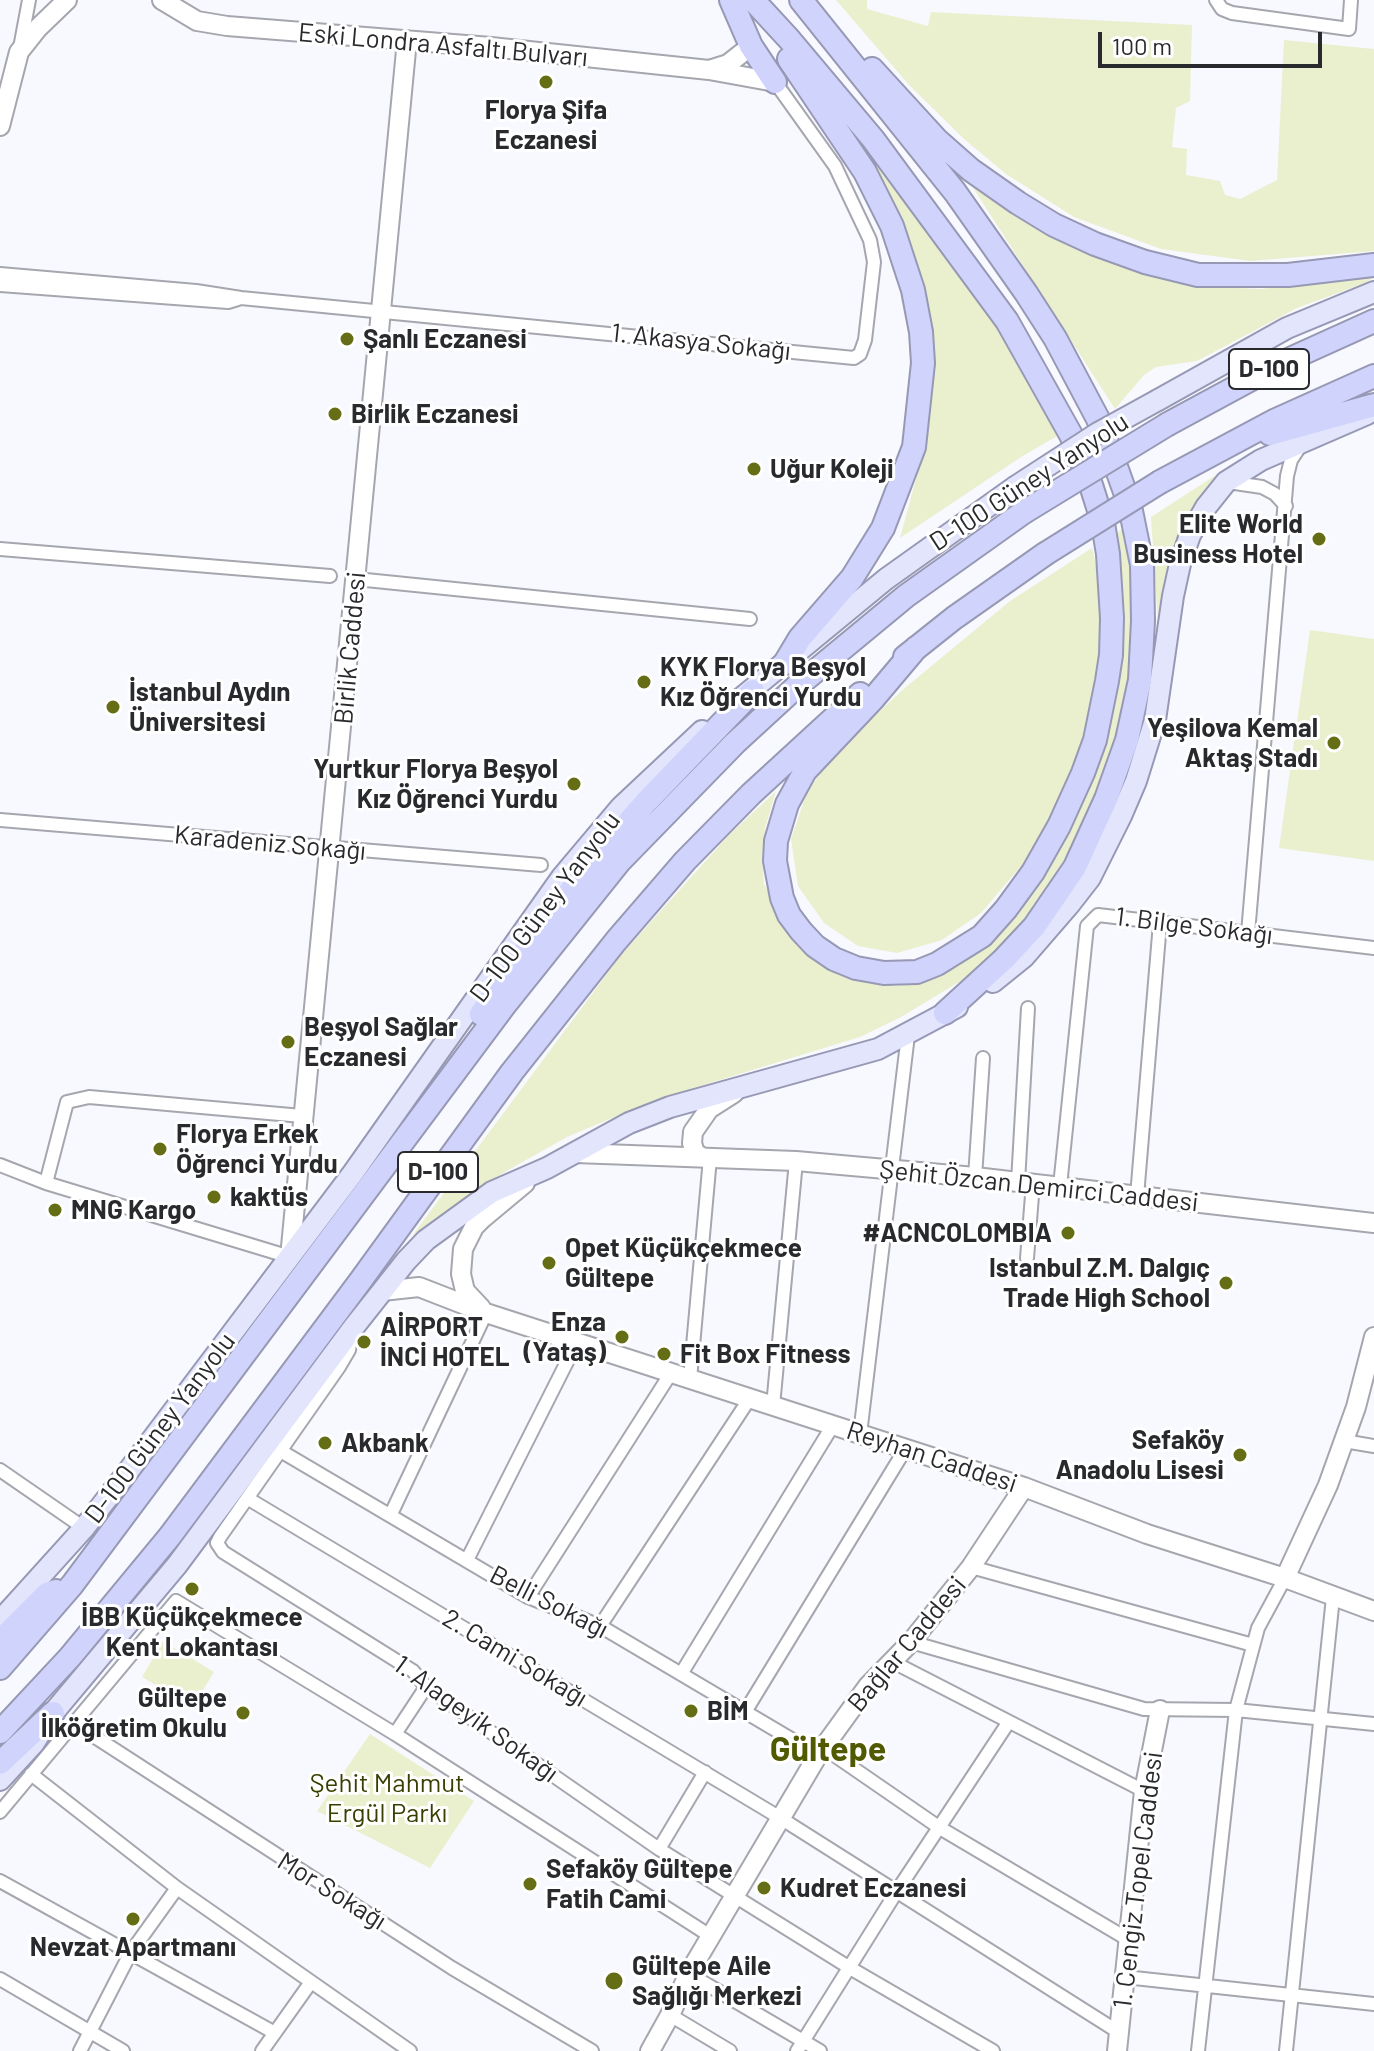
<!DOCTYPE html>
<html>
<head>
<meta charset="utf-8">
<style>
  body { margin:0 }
  #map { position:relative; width:1374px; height:2051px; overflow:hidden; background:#f8f8ff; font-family:Barlow,sans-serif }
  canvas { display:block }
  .scale { position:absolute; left:1098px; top:32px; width:224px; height:36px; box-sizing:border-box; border:4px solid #292a2d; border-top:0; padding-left:10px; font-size:24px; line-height:28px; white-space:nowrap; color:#292a2d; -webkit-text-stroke:6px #fff; paint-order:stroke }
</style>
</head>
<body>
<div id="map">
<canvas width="1374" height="2051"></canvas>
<div class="scale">100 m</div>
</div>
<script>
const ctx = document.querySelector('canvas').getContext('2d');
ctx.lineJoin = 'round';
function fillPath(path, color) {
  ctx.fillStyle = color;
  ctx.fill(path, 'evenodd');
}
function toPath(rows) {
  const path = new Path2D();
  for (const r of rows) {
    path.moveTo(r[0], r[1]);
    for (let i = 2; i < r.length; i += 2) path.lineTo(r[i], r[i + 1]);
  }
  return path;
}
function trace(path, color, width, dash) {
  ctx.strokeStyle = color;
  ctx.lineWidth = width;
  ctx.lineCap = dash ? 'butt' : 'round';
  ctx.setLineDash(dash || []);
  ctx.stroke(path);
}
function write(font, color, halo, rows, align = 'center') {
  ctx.font = font + ' Barlow,sans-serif';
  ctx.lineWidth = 6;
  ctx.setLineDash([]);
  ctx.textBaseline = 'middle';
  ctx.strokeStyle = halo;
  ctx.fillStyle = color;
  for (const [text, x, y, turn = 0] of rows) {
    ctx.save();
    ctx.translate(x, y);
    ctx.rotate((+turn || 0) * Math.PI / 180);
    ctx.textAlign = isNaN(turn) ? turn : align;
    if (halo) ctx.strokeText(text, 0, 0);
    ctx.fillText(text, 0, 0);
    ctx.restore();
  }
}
fillPath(toPath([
  [836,0,867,0,867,9,928,26,931,12,1192,25,1190,101,1176,108,1172,147,1187,149,1186,175,1220,181,1225,195,1240,199,1277,180,1284,40,1374,49,1374,251,1250,261,1161,249,1074,217,1006,174,964,139,910,86],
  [855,132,942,247,998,329,1059,435,1021,457,900,538,926,442,933,388,932,354,896,215],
  [970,183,1066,243,1132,270,1194,286,1260,289,1374,277,1365,283,1297,308,1197,361,1156,367,1144,375,1115,409],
  [1216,475,1193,509,1174,556,1158,622,1151,517],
  [1122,529,1131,575,1132,623,1127,694,1118,733,1106,774,1073,851,1014,936,969,976,901,1017,860,1037,697,1087,624,1113,567,1137,503,1173,412,1236,621,955,728,836,776,791,765,828,762,861,764,884,775,906,851,978,897,986,939,977,960,965,1003,929,1063,843,1096,769,1107,734,1114,536],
  [1092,548,1099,578,1102,636,1088,725,1058,807,1022,865,981,913,942,940,897,953,858,946,824,923,798,886,791,839,807,792,837,750,906,687,1010,601],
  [1310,630,1374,639,1374,861,1279,848],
  [163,1641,214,1672,193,1707,142,1677],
  [370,1734,474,1801,430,1868,317,1811]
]), '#eaf0ce');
const street = toPath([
  [1216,0,1222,9,1232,13,1349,29,1351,0],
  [20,48,29,0],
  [0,274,196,291,241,298,854,358,860,354,865,340,874,262,870,240,835,166,775,82],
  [0,285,228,302,238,299],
  [1228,482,1262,487,1275,494,1286,506],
  [0,549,330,576],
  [356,579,750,619],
  [0,820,541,865],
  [1248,933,1287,476,1291,460,1301,445],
  [0,1165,46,1183,290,1257],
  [975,1177,983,1058],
  [1018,1182,1028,1008],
  [46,1183,67,1102,89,1097,302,1116],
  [1060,1186,1087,926,1098,915,1374,948],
  [1137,1196,1160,923],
  [1027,1258,1033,1183],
  [351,1338,349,1350,339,1367,220,1537,217,1543,223,1552,413,1671,426,1687,659,1849,850,1968,993,2051],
  [690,1379,710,1158],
  [773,1406,796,1161],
  [860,1434,908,1035],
  [1344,1441,1374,1446],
  [279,1450,528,1597,600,1626,818,1755],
  [0,1470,84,1528],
  [247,1498,782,1819,1120,2033],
  [391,1514,486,1313],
  [467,1560,577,1342],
  [971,1567,1253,1645],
  [528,1597,671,1373],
  [600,1626,750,1398],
  [911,1642,1144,1709,1236,1710,1374,1724],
  [891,1661,1144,1791],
  [681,1674,833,1425],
  [745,1712,906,1448],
  [75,1724,452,1968,592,2051],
  [395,1734,426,1687],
  [824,1748,940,1828,1129,1940],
  [31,1774,177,1888,410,2051],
  [0,1812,176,1601,395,1734,712,1937],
  [659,1849,705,1772],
  [0,1881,275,2033],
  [689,1974,820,2051],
  [1125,1977,1374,2004],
  [0,1979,123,2051],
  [670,2015,730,2051],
  [80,2051,131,1952,177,1888],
  [262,2051,311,1982],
  [797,2051,897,1891,1008,1723],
  [1198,2051,1236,1710,1258,1628,1285,1578],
  [1286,2051,1333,1597]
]);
const secondary = toPath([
  [162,0,197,21,227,26,491,47,709,70,775,82],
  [709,70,728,64,751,46],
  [0,126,19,52,38,28,67,0],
  [575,1153,796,1161,975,1177,1374,1223],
  [704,1158,695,1153,692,1143,693,1132,709,1109,734,1093],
  [290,1257,407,40],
  [382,1291,419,1287,486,1313,1024,1487,1147,1534,1285,1578,1374,1611],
  [481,1308,465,1291,461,1274,463,1249,474,1227,483,1218,525,1183],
  [1285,1578,1328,1485,1356,1407,1374,1337],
  [650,2051,670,2015,689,1973,818,1755,868,1686,911,1642,971,1567,1024,1487],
  [1117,2051,1144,1791,1160,1710]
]);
const primary = toPath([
  [1158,400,1287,328,1374,292],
  [739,700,886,579,1015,487],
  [993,982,1024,957,1069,905,1090,878,1121,816,1136,781,1155,720,1173,596,1180,564,1190,535,1206,507,1226,482,1261,460,1367,414],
  [0,1621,84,1528,126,1474,353,1173,562,877,621,807,702,731],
  [0,1780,34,1743,53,1713,177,1565,353,1328,406,1261,426,1240,492,1192,547,1168,629,1123,670,1107,878,1049,957,1007]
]);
const highway = toPath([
  [731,0,751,46,775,82],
  [753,0,789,39,873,139,1007,321,1071,435,1091,485,1103,523,1108,554,1112,618,1111,655,1107,681,1095,740,1083,773,1059,826,1033,872,1006,909,982,936,937,964,917,972,884,973,856,968,834,959,815,946,801,931,789,915,782,898,775,861,776,841,787,804,805,771,873,699,916,648],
  [801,0,955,192,1026,293,1055,338,1098,419,1115,464,1130,506,1142,565,1143,621,1140,680,1127,740,1106,799,1075,867,1034,927,1004,959,945,1013],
  [872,69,937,140,971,170,1018,203,1054,225,1095,244,1145,262,1198,275,1288,275,1374,265],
  [1168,424,1279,364,1374,321],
  [1270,434,1374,405],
  [1160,482,1276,420,1374,376],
  [905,657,954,618,1045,554],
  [785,663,800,638,852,578,883,528,914,447,923,363,921,332,913,290,892,226,865,172,789,59],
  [481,1014,542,927,595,860,647,801,753,691],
  [0,1641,47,1594,56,1591],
  [0,1668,72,1585,504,1006,620,861,735,743,796,687,906,596,1024,512],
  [0,1732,70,1657,170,1536,361,1280,512,1072,616,941,685,861,751,794,860,694],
  [0,1763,53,1713]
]);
trace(street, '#a6a7ae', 16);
trace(secondary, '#a6a7ae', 22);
trace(primary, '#9698b4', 24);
trace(highway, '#9698b4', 26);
trace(street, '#fff', 12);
trace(secondary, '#fff', 18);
trace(primary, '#e3e5fd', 20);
trace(highway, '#d0d4fc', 22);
const primaryBridge = toPath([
  [1015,487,1098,433,1158,400]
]);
const highwayBridge = toPath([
  [1024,512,1168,424],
  [1045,554,1160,482]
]);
trace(primaryBridge, '#9698b4', 24, []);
trace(highwayBridge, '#9698b4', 26, []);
trace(primaryBridge, '#e3e5fd', 20);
trace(highwayBridge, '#d0d4fc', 22);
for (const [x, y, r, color] of [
  [546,82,8,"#656e15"],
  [347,339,8,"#656e15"],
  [335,414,8,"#656e15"],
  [754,469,8,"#656e15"],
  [1319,539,8,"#656e15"],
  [644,682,8,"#656e15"],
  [113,707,8,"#656e15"],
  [1334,743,8,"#656e15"],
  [574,784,8,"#656e15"],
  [288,1042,8,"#656e15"],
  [160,1149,8,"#656e15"],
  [214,1197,8,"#656e15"],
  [55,1210,8,"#656e15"],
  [1068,1233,8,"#656e15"],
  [549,1263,8,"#656e15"],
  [1226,1283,8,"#656e15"],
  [622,1337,8,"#656e15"],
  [364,1342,8,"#656e15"],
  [664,1354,8,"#656e15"],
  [325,1443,8,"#656e15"],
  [1240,1455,8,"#656e15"],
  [192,1589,8,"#656e15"],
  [691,1711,8,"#656e15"],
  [243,1713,8,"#656e15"],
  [530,1884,8,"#656e15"],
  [764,1888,8,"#656e15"],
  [133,1919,8,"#656e15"],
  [614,1981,10,"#656e15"]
]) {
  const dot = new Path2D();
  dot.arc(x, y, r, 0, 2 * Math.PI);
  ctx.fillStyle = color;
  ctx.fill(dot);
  trace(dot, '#fff', 3);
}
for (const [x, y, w] of [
  [1269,369,80],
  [438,1172,80]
]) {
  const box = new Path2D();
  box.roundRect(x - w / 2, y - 20, w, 40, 6);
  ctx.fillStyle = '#fff';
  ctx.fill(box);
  trace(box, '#292a2d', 2);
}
write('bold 24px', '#292a2d', null, [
  ["D-100",1269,369],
  ["D-100",438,1172]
]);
write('26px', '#292a2d', '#fff', [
  ["Eski Londra Asfaltı Bulvarı",443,45,5],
  ["1. Akasya Sokağı",701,342,6],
  ["D-100 Güney Yanyolu",1029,482,-33],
  ["Birlik Caddesi",350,648,-85],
  ["Karadeniz Sokağı",270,843,5],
  ["D-100 Güney Yanyolu",545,907,-53],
  ["1. Bilge Sokağı",1194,926,7],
  ["Şehit Özcan Demirci Caddesi",1039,1186,6],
  ["D-100 Güney Yanyolu",160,1428,-53],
  ["Reyhan Caddesi",932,1457,18],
  ["Belli Sokağı",549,1602,27],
  ["Bağlar Caddesi",907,1644,-50],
  ["2. Cami Sokağı",515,1658,31],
  ["1. Alageyik Sokağı",476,1719,36],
  ["1. Cengiz Topel Caddesi",1138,1880,-83],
  ["Mor Sokağı",332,1891,32]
]);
write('bold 26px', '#292a2d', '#fff', [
  ["Florya Şifa",546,110,"center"],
  ["Eczanesi",546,140,"center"],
  ["Şanlı Eczanesi",363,339],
  ["Birlik Eczanesi",351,414],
  ["Uğur Koleji",770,469],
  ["Elite World",1303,524,"right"],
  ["Business Hotel",1303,554,"right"],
  ["KYK Florya Beşyol",660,667],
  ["Kız Öğrenci Yurdu",660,697],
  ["İstanbul Aydın",129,692],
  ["Üniversitesi",129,722],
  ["Yeşilova Kemal",1318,728,"right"],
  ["Aktaş Stadı",1318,758,"right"],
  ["Yurtkur Florya Beşyol",558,769,"right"],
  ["Kız Öğrenci Yurdu",558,799,"right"],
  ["Beşyol Sağlar",304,1027],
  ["Eczanesi",304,1057],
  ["Florya Erkek",176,1134],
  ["Öğrenci Yurdu",176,1164],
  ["kaktüs",230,1197],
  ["MNG Kargo",71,1210],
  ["#ACNCOLOMBIA",1052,1233,"right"],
  ["Opet Küçükçekmece",565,1248],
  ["Gültepe",565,1278],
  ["Istanbul Z.M. Dalgıç",1210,1268,"right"],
  ["Trade High School",1210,1298,"right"],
  ["Enza",606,1322,"right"],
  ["(Yataş)",606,1352,"right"],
  ["AİRPORT",380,1327],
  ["İNCİ HOTEL",380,1357],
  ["Fit Box Fitness",680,1354],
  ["Sefaköy",1224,1440,"right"],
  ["Anadolu Lisesi",1224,1470,"right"],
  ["Akbank",341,1443],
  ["İBB Küçükçekmece",192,1617,"center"],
  ["Kent Lokantası",192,1647,"center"],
  ["Gültepe",227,1698,"right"],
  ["İlköğretim Okulu",227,1728,"right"],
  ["BİM",707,1711],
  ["Sefaköy Gültepe",546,1869],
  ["Fatih Cami",546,1899],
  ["Kudret Eczanesi",780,1888],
  ["Nevzat Apartmanı",133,1947,"center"],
  ["Gültepe Aile",632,1966],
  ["Sağlığı Merkezi",632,1996]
], 'left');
write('26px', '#393f00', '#fff', [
  ["Şehit Mahmut",387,1783],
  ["Ergül Parkı",387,1813]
]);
write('bold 34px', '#515901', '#fff', [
  ["Gültepe",828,1750]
]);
</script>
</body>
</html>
